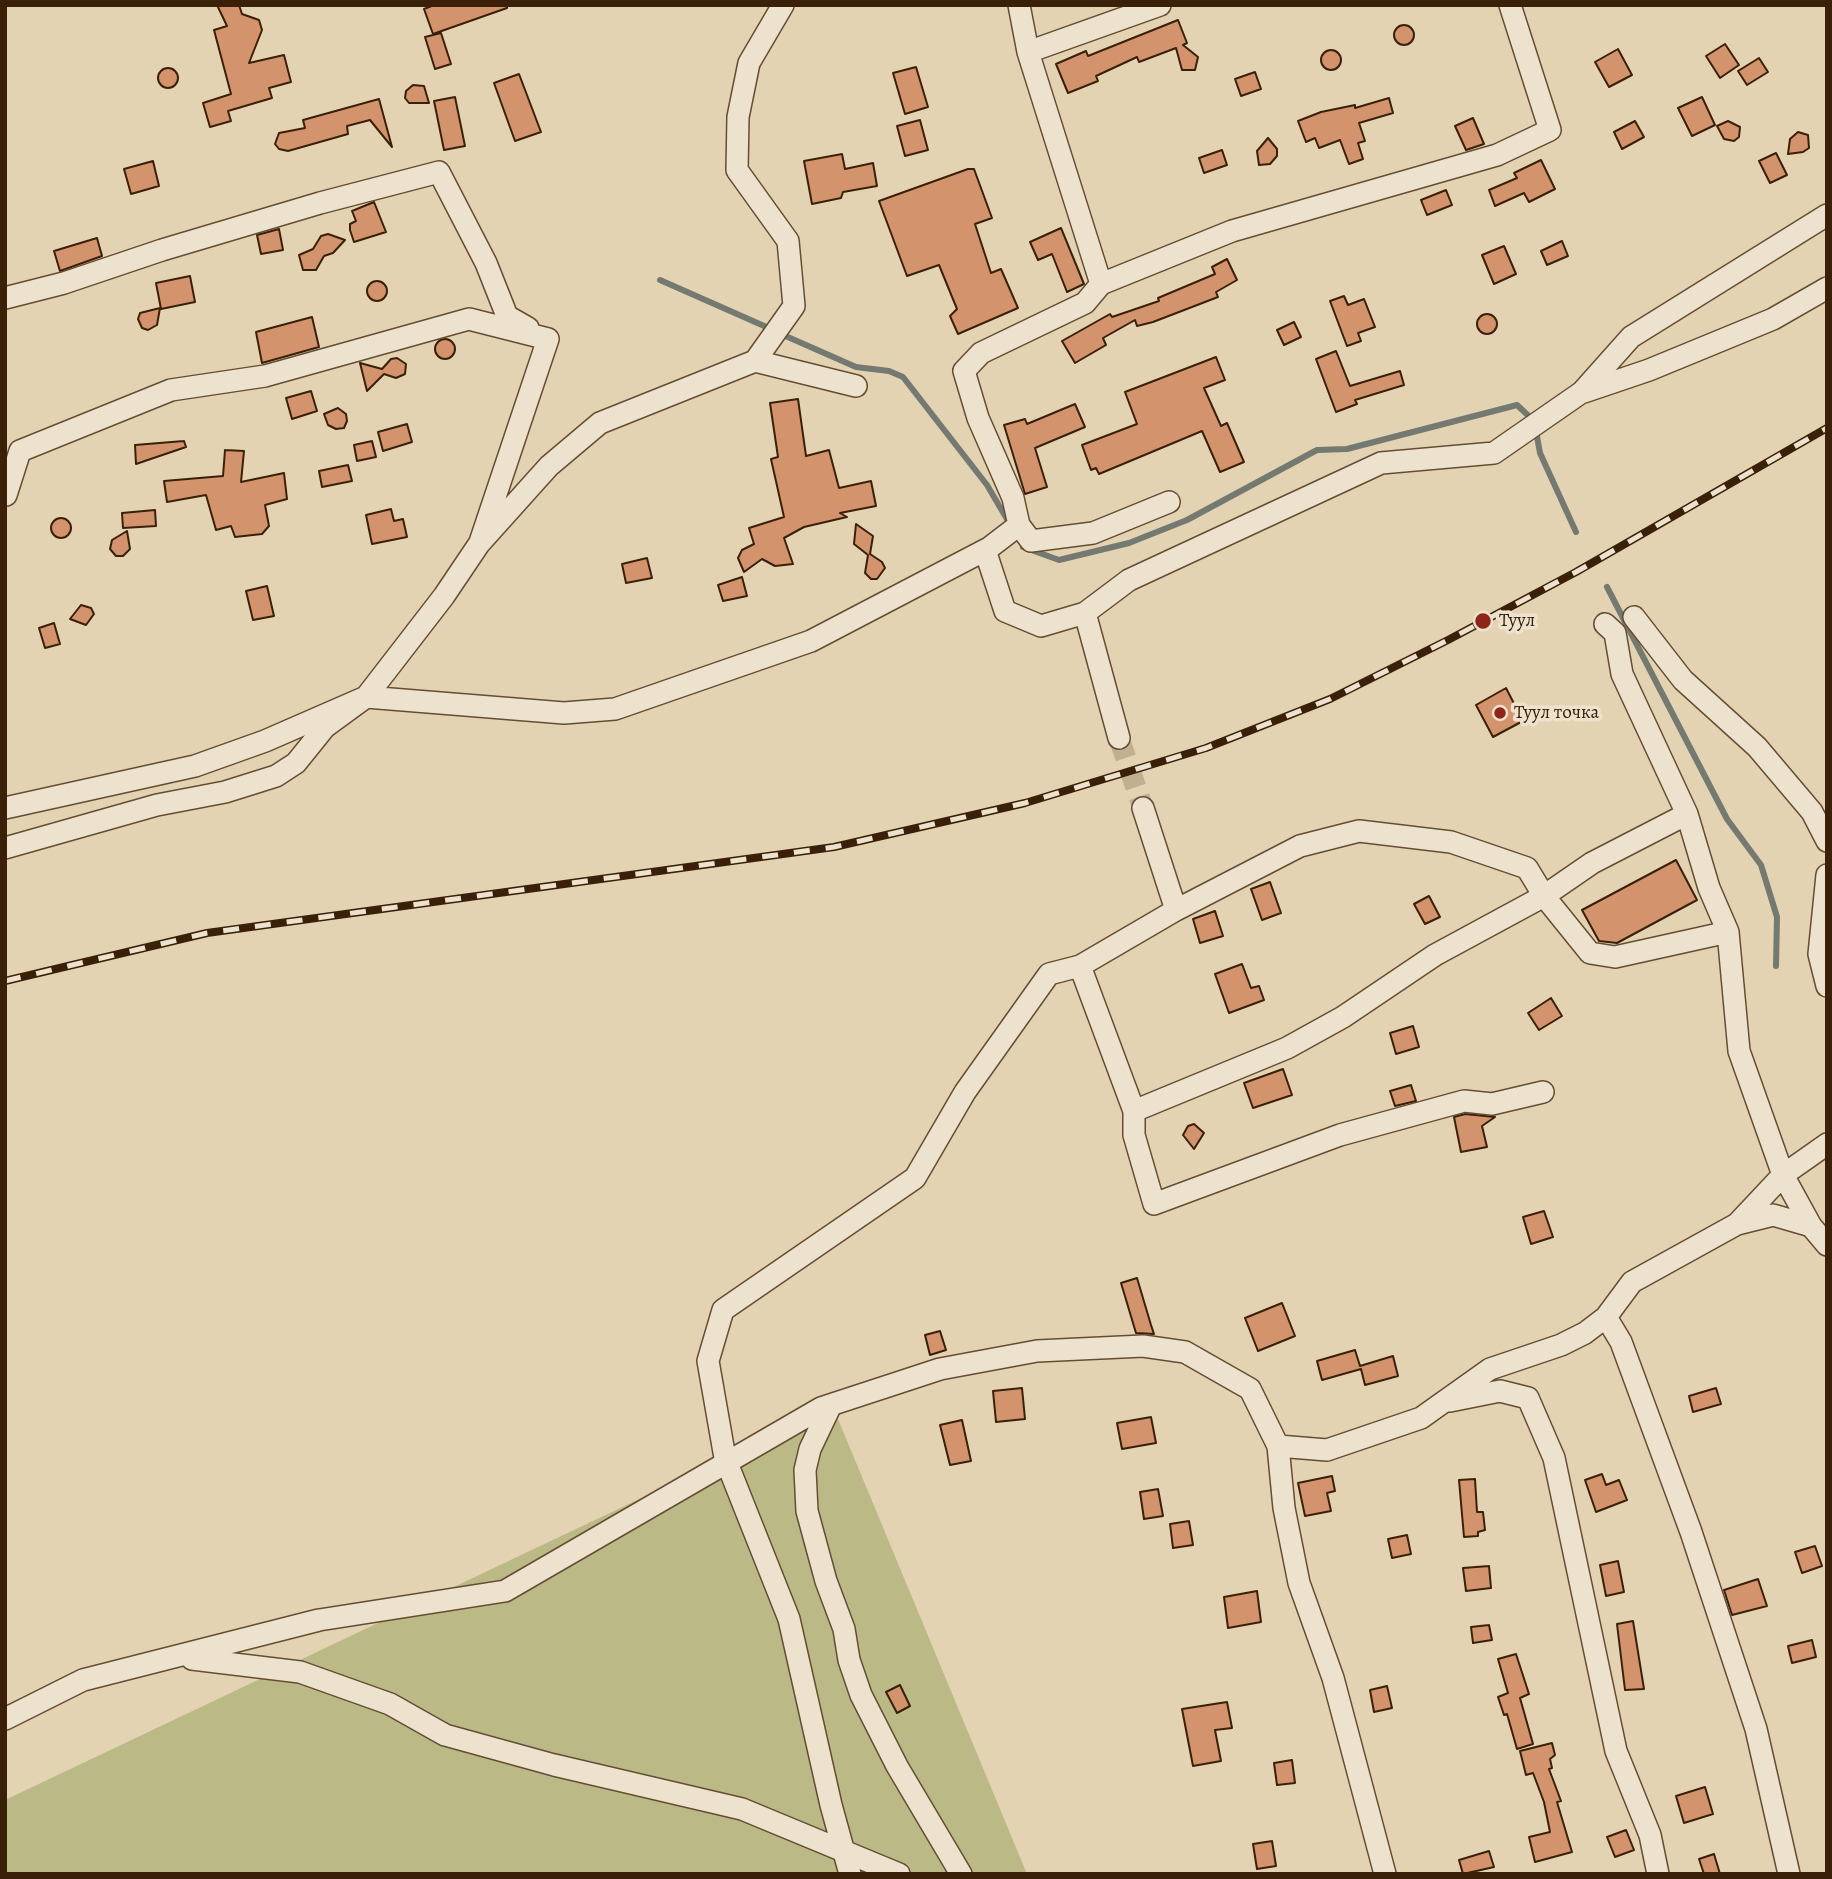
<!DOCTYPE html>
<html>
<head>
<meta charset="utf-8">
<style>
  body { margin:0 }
  #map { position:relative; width:1832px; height:1879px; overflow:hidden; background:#e4d3b2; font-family:Alegreya,serif }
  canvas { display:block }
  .frame { position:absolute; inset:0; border:7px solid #3b2009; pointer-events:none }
</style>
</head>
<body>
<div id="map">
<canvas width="1832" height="1879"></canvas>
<div class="frame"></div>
</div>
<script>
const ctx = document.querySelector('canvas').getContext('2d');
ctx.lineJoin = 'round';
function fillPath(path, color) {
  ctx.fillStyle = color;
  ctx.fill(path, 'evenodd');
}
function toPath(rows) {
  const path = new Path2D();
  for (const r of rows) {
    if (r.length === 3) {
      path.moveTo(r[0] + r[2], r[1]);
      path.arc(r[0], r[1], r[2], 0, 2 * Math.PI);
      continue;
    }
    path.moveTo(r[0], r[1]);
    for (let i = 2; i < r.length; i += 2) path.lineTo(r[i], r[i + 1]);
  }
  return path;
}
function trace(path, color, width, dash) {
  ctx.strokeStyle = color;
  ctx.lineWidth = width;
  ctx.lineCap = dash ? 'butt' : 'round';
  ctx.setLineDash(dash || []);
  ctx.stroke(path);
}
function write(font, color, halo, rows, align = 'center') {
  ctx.font = font + ' Alegreya,serif';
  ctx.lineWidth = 7;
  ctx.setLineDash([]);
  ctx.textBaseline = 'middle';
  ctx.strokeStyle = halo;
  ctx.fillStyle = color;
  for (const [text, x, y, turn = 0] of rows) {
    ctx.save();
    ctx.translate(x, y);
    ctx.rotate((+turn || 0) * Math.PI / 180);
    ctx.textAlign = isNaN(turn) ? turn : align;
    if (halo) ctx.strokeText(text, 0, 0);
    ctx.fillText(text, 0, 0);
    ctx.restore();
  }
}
fillPath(toPath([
  [833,1407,1027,1874,5,1874,5,1800]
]), '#bbba87');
trace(toPath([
  [660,280,771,329],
  [781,334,856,367,889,371,903,377,987,485,1011,526],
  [1536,431,1540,453,1576,532],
  [1023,547,1059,560,1129,543,1187,520,1317,450,1347,449,1517,405,1533,420],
  [1607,587,1727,819,1761,865,1777,917,1776,966]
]), '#747971', 6);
const building = toPath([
  [217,5,239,5,242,14,259,20,262,30,249,63,284,55,291,82,269,88,272,98,228,111,231,121,210,127,203,103,231,94,214,30,227,26,217,5],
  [434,5,507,5,507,8,433,34,424,9,434,5],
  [1178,20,1187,43,1183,45,1198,57,1195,70,1182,70,1176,48,1139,62,1137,57,1096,76,1098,81,1068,93,1056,64,1086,51,1088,56,1178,20],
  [1404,35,10],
  [441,33,451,64,435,69,425,37,441,33],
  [1725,44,1739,65,1720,78,1706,56,1725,44],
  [1618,49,1632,75,1609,87,1595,62,1618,49],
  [1331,60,10],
  [1759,58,1768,72,1747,85,1738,71,1759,58],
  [916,67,928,107,905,114,893,73,916,67],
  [168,78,10],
  [1255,72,1261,89,1241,96,1235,79,1255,72],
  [519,74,541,132,515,141,494,83,519,74],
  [413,85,424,86,429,103,409,103,405,98,406,91,413,85],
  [455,97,465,146,444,150,434,101,455,97],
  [1702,97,1715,125,1692,136,1678,108,1702,97],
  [1389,98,1393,113,1359,123,1365,141,1358,143,1363,159,1349,164,1340,140,1319,148,1315,138,1306,142,1298,121,1321,112,1355,105,1355,108,1389,98],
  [379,99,392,147,370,120,347,126,348,134,288,151,279,149,275,144,279,133,305,128,303,120,379,99],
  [1473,118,1484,144,1466,150,1455,126,1473,118],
  [920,120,928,150,905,156,897,126,920,120],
  [1635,121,1644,137,1622,149,1614,132,1635,121],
  [1728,121,1740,127,1739,137,1734,141,1724,139,1717,126,1728,121],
  [1798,132,1808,135,1809,148,1803,152,1788,154,1790,139,1798,132],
  [1268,138,1277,149,1277,156,1270,164,1259,165,1257,151,1268,138],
  [1222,150,1227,165,1204,173,1199,158,1222,150],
  [1776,153,1787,175,1770,183,1759,161,1776,153],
  [842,154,845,169,873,163,877,186,843,192,841,198,812,204,804,161,842,154],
  [1541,160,1555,189,1529,202,1524,193,1495,206,1489,190,1517,178,1514,173,1541,160],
  [153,161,159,186,131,194,124,169,153,161],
  [968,169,974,169,992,218,975,224,991,273,1001,269,1018,308,958,334,950,316,957,309,939,265,907,276,879,201,968,169],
  [1446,190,1452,205,1427,215,1421,200,1446,190],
  [374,202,386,232,354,242,350,230,350,224,356,221,352,211,374,202],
  [1061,228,1084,284,1067,292,1052,254,1038,260,1030,242,1061,228],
  [279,229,283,250,261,254,257,235,279,229],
  [328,234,345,240,333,253,324,256,316,270,303,270,299,255,313,249,321,236,328,234],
  [97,238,102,256,60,271,54,251,97,238],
  [1562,241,1568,256,1547,265,1541,251,1562,241],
  [1504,246,1516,274,1494,284,1482,255,1504,246],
  [1227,259,1237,280,1216,292,1218,297,1153,322,1137,326,1135,320,1103,338,1106,345,1075,363,1062,341,1110,314,1112,317,1159,301,1158,298,1215,274,1212,267,1227,259],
  [190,276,195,302,161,309,156,283,190,276],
  [377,291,10],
  [1344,296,1348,305,1364,299,1375,327,1358,333,1361,341,1347,346,1330,301,1344,296],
  [160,308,157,325,148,330,142,328,138,319,140,313,160,308],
  [1487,324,10],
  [312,317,319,347,262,363,256,332,312,317],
  [1294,322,1301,337,1284,345,1277,330,1294,322],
  [445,349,10],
  [1336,351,1350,386,1400,371,1404,385,1355,400,1357,404,1336,412,1316,359,1336,351],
  [1216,357,1225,380,1204,388,1221,426,1227,423,1244,462,1220,472,1202,431,1099,474,1096,468,1091,470,1082,445,1137,424,1125,392,1216,357],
  [397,358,406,364,405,374,396,378,384,374,367,391,360,363,382,369,391,359,397,358],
  [311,391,317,411,292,419,286,398,311,391],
  [798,399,806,456,829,450,839,488,871,481,876,506,840,513,847,517,804,527,784,538,793,564,775,566,762,559,744,572,738,558,742,550,754,544,749,528,784,517,771,459,778,457,770,403,798,399],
  [1075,404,1085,427,1035,448,1047,487,1025,494,1004,425,1025,419,1027,424,1075,404],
  [338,408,346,414,347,421,344,428,336,429,328,425,324,414,338,408],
  [407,424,412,442,383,451,378,432,407,424],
  [184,441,186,447,136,464,135,445,184,441],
  [372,441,376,457,357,461,354,445,372,441],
  [225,450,244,451,241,482,284,473,287,499,265,505,269,526,262,534,235,537,231,526,216,530,206,495,167,502,164,481,223,476,225,450],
  [348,465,352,481,322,487,319,471,348,465],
  [391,509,394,521,403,519,407,537,372,544,366,515,391,509],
  [155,510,156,526,123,528,122,513,155,510],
  [61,528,10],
  [856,524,873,536,870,554,882,562,885,568,877,579,871,579,865,573,868,555,854,544,856,524],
  [127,531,130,549,123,556,116,556,110,549,112,540,127,531],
  [647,558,652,578,626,583,622,564,647,558],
  [742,577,747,596,723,601,718,585,742,577],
  [267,586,274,616,253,620,246,591,267,586],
  [81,605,91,608,94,614,86,625,70,619,81,605],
  [54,623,60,644,45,648,39,628,54,623],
  [1506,688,1523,721,1493,737,1476,705,1506,688],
  [1676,860,1697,900,1617,943,1599,941,1582,910,1676,860],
  [1270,882,1281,913,1262,920,1251,889,1270,882],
  [1429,896,1440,917,1425,924,1414,904,1429,896],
  [1215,911,1223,936,1200,943,1193,919,1215,911],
  [1242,964,1251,988,1259,986,1264,1000,1229,1013,1215,974,1242,964],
  [1551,998,1562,1016,1539,1030,1528,1013,1551,998],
  [1413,1026,1419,1047,1396,1054,1390,1033,1413,1026],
  [1283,1069,1292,1095,1253,1108,1244,1083,1283,1069],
  [1411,1085,1416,1101,1395,1106,1390,1091,1411,1085],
  [1465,1114,1495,1117,1482,1126,1487,1147,1461,1152,1454,1117,1465,1114],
  [1194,1124,1204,1133,1194,1149,1183,1135,1188,1126,1194,1124],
  [1544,1211,1553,1237,1531,1244,1523,1217,1544,1211],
  [1137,1278,1151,1325,1154,1334,1136,1333,1121,1283,1137,1278],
  [1282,1303,1295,1336,1258,1351,1245,1318,1282,1303],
  [940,1331,946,1350,930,1355,925,1335,940,1331],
  [1355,1350,1360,1366,1393,1356,1398,1376,1365,1385,1361,1369,1322,1380,1317,1361,1355,1350],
  [1022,1388,1025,1419,996,1422,993,1391,1022,1388],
  [1716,1388,1721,1404,1693,1412,1689,1396,1716,1388],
  [1151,1417,1156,1443,1122,1449,1117,1423,1151,1417],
  [962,1420,971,1461,950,1465,940,1425,962,1420],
  [1602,1474,1606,1485,1619,1480,1627,1500,1596,1512,1585,1480,1602,1474],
  [1332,1476,1335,1491,1327,1493,1331,1511,1305,1516,1298,1483,1332,1476],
  [1475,1479,1477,1512,1483,1512,1485,1530,1478,1532,1478,1536,1464,1537,1459,1480,1475,1479],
  [1158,1489,1163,1516,1144,1519,1140,1492,1158,1489],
  [1189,1521,1193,1545,1173,1548,1170,1524,1189,1521],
  [1407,1535,1411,1554,1392,1558,1388,1539,1407,1535],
  [1815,1546,1822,1566,1802,1573,1795,1552,1815,1546],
  [1618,1561,1624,1592,1606,1596,1600,1565,1618,1561],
  [1489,1566,1491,1588,1466,1591,1463,1568,1489,1566],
  [1758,1579,1767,1606,1732,1615,1724,1590,1758,1579],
  [1257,1591,1261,1622,1228,1628,1224,1597,1257,1591],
  [1633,1621,1644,1689,1625,1690,1617,1624,1633,1621],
  [1489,1625,1492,1640,1473,1643,1471,1627,1489,1625],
  [1812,1640,1816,1657,1792,1663,1788,1646,1812,1640],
  [1516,1654,1529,1694,1520,1698,1533,1744,1517,1749,1507,1714,1504,1715,1498,1697,1508,1693,1498,1659,1516,1654],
  [900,1685,910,1706,897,1713,886,1692,900,1685],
  [1387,1686,1392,1708,1374,1712,1370,1690,1387,1686],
  [1227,1702,1232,1728,1215,1730,1221,1761,1193,1766,1182,1709,1227,1702],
  [1552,1743,1555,1755,1550,1759,1552,1768,1549,1769,1561,1801,1557,1802,1572,1852,1535,1862,1529,1837,1550,1832,1544,1802,1533,1773,1526,1775,1520,1751,1552,1743],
  [1292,1760,1295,1783,1277,1785,1274,1763,1292,1760],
  [1705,1787,1713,1814,1684,1823,1676,1796,1705,1787],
  [1626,1830,1634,1850,1615,1857,1607,1837,1626,1830],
  [1272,1841,1276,1866,1257,1869,1253,1844,1272,1841],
  [1489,1851,1494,1867,1463,1874,1459,1860,1489,1851],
  [1714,1854,1720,1874,1704,1874,1699,1859,1714,1854]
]);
fillPath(building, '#d3946d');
trace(building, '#3b2009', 2);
trace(toPath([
  [1119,738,1143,808]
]), '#c2af90', 21, [21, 10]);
const street = toPath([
  [1019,5,1028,52,1101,284,1085,303,981,353,964,371,978,418,1013,498,1019,525,1031,541,1093,533,1169,502],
  [1028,52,1160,5],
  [1101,284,1232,231,1497,155,1550,130,1510,5],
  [5,298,64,283,162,250,320,203,439,172,486,263,507,316,528,328],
  [755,361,794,306,788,241,737,170,738,117,749,63,783,5],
  [1584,392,1649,370,1773,319,1827,288],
  [6,495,20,451,171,390,265,376,469,319,548,339,480,542],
  [985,550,1005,611,1041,626,1085,613,1129,580,1381,463,1494,453,1582,392,1631,337,1827,215],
  [1085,613,1119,738],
  [1634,617,1683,680,1757,747,1812,812,1827,841],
  [1605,624,1615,633,1622,674,1687,814,1709,888,1728,932],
  [5,808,195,766,265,741,366,697,564,713,615,709,811,641,989,548,1019,525],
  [1143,808,1176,910],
  [5,848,157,805,225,792,276,776,296,763,325,727,366,697,444,596,479,544,549,466,600,423,755,361,856,386],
  [1827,875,1819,954,1827,986],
  [1543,1092,1492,1104,1464,1101,1340,1135,1154,1204,1134,1135,1134,1111,1080,966,1176,910,1300,846,1359,831,1451,842,1527,868,1544,896,1592,863,1687,814],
  [1134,1111,1287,1048,1343,1017,1435,955,1544,896,1590,953,1615,957,1728,932,1739,1051,1783,1175,1811,1226],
  [1737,1224,1783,1175,1827,1144],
  [1606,1317,1621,1342,1691,1532,1756,1729,1789,1874],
  [1450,1401,1500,1391,1528,1398,1554,1458,1616,1751,1650,1835,1658,1874],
  [831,1405,810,1449,805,1470,807,1511,826,1581,844,1629,849,1660,861,1695,897,1766,961,1874],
  [1278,1446,1327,1450,1421,1418,1490,1369,1561,1345,1585,1333,1606,1317,1632,1282,1737,1224,1773,1215,1811,1226,1827,1245],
  [192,1659,300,1672,390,1704,445,1735,554,1765,742,1809,899,1874],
  [5,1719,83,1680,319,1620,505,1591,821,1408,940,1369,1037,1351,1143,1346,1185,1352,1250,1389,1278,1446,1284,1508,1299,1583,1333,1678,1385,1874],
  [850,1874,831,1805,789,1619,725,1458,708,1361,723,1310,915,1178,965,1092,1049,974,1080,966]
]);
trace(street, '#654d33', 24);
trace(street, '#ede2cd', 21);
const rail = toPath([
  [5,981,207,933,834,847,1025,803,1206,748,1330,699,1448,640,1576,572,1827,428]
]);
trace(rail, '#3b2009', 8);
trace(rail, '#ede2cd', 5, [16]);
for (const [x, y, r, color] of [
  [1483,621,9,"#8f2418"],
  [1500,713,7,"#8f2418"]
]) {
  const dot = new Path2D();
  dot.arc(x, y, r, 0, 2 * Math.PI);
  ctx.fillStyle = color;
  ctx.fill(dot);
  trace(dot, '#ede2cd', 2.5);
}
write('19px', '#3b2009', '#ede2cd', [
  ["Туул",1499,621],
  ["Туул точка",1514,713]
], 'left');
</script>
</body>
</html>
